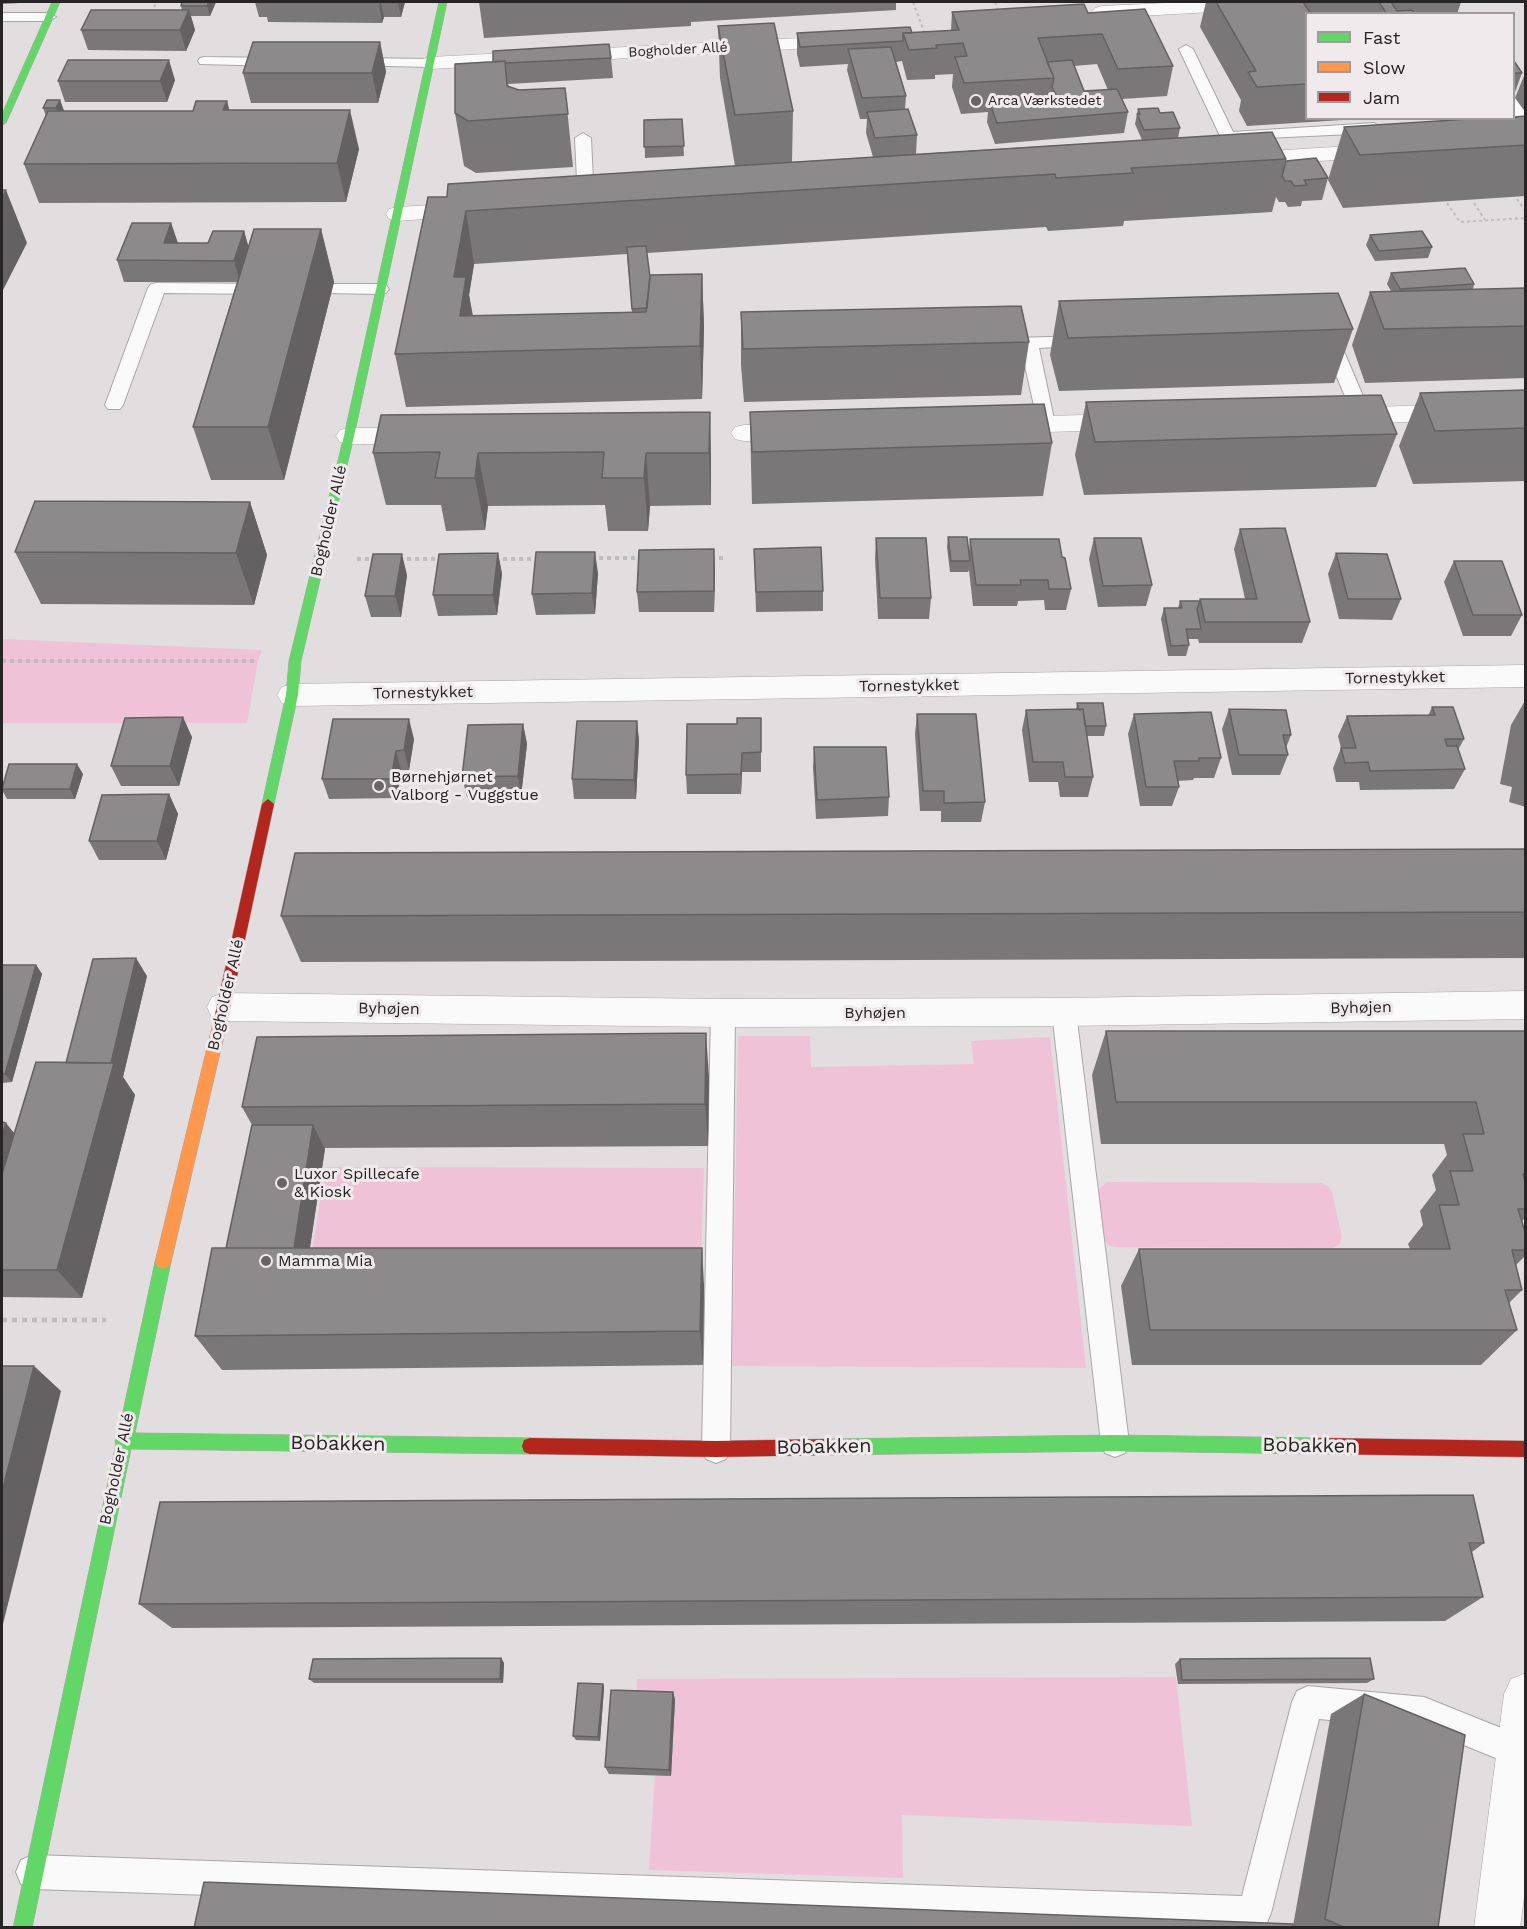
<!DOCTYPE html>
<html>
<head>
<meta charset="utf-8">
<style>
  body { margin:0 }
  #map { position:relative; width:1527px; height:1929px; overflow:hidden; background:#e2dddf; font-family:"Work Sans",sans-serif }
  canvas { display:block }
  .frame { position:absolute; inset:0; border:3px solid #262425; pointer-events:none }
  .legend { position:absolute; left:1305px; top:12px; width:210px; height:108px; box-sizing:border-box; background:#f0eaec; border:2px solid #9f9b9c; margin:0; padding:8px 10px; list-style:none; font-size:18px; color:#262425 }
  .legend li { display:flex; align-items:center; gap:12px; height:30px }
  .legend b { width:30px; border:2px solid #9f9b9c }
</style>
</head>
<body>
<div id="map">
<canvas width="1527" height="1929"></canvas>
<div class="frame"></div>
<ul class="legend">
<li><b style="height:8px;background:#63d668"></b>Fast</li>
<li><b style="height:8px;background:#ff974d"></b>Slow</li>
<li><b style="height:8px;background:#b3261e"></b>Jam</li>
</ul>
</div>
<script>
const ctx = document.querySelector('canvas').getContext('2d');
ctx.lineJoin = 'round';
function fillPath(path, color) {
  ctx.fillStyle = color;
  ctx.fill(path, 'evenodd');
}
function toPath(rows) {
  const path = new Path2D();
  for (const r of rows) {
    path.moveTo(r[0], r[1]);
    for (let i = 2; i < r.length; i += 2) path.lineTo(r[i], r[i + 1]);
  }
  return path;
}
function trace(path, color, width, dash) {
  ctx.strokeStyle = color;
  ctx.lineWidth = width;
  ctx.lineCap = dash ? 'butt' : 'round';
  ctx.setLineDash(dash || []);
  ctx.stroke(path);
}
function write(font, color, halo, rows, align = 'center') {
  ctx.font = font + ' "Work Sans",sans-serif';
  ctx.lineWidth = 6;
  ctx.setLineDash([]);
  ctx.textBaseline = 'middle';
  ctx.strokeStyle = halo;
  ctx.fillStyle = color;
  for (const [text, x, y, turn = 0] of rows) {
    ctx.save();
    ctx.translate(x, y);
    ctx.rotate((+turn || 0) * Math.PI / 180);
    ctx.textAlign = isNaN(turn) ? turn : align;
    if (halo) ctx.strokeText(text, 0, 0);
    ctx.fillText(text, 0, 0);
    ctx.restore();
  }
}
fillPath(toPath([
  [2,639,262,650,258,661,247,723,2,723],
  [738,1036,810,1036,811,1067,974,1064,971,1041,1050,1037,1086,1368,732,1366],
  [326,1167,704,1168,701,1259,311,1257],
  [1107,1182,1321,1183,1328,1186,1332,1192,1342,1237,1340,1244,1333,1248,1115,1247,1108,1245,1104,1239,1098,1190],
  [1176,1677,1192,1826,902,1815,903,1878,649,1870,655,1775,671,1775,675,1700,636,1698,637,1679]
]), '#f0c2d8');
const lane = toPath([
  [2,13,49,13,56,17,49,21,2,21,2,13],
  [1186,45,1193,49,1233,132,1374,123,1382,128,1374,133,1222,140,1179,49,1186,45],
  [205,57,278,58,285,62,278,66,200,64,198,61,200,58,205,57],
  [352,58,430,59,437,63,430,67,347,65,345,62,347,59,352,58],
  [583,133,591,138,594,202,586,207,578,202,575,138,583,133],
  [157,283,267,284,273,285,276,289,273,293,267,294,164,293,123,405,120,409,108,409,105,405,148,288,151,284,157,283],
  [332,284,380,284,386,285,389,289,386,293,380,294,326,293,323,289,326,285,332,284],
  [1328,330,1334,331,1337,335,1371,415,1369,419,1355,419,1353,415,1319,335,1322,331,1328,330],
  [1084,336,1090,337,1093,341,1090,345,1039,348,1055,424,1053,428,1039,428,1021,348,1008,347,1005,343,1008,339,1014,338,1084,336],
  [1064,1002,1073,1005,1076,1012,1129,1443,1125,1453,1115,1457,1105,1453,1101,1443,1052,1012,1055,1005,1064,1002],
  [723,1003,732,1006,735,1013,730,1449,726,1459,716,1463,706,1459,702,1449,711,1013,714,1006,723,1003],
  [1308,1686,1424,1697,1526,1738,1526,1764,1518,1767,1424,1729,1319,1719,1271,1913,1266,1925,1259,1928,1187,1928,33,1889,21,1884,16,1872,21,1860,33,1855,1242,1896,1292,1702,1297,1691,1308,1686]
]);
const street = toPath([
  [1186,2,1295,2,1292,6,1285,8,1102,18,1095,16,1092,12,1095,8,1102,6,1186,2],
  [841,36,848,38,851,42,848,46,430,69,423,67,420,63,423,59,430,57,841,36],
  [1514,96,1521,98,1526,103,1526,125,1518,124,1514,116,1514,96],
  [1380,144,1388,146,1391,151,1388,156,1240,167,1232,165,1229,160,1232,155,1240,153,1380,144],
  [470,203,478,205,481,210,478,215,397,221,389,219,386,214,389,209,397,207,470,203],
  [1526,402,1526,418,1343,424,1334,422,1330,416,1334,410,1343,408,1526,402],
  [1126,414,1135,416,1139,422,1135,428,1126,430,1004,433,995,431,991,425,995,419,1004,417,1126,414],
  [796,424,805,426,809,432,805,438,796,440,744,441,735,439,731,433,735,427,744,425,796,424],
  [349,428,422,428,431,430,435,436,431,442,422,444,349,444,340,442,336,436,340,430,349,428],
  [1526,665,1526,687,292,706,282,703,277,695,282,687,292,684,1526,665],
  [1526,991,1526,1019,1064,1026,723,1027,224,1021,212,1017,207,1007,212,997,224,993,723,999,1064,998,1526,991],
  [1526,1673,1526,1882,1520,1928,1474,1928,1504,1694,1511,1679,1526,1673]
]);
const fast = toPath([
  [52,2,60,2,6,123,2,125,2,114,52,2],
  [439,2,447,2,354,436,301,661,298,695,274,804,268,809,262,804,286,695,289,661,344,436,439,2],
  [163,1255,168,1257,171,1262,135,1433,530,1438,536,1440,538,1446,536,1452,530,1454,131,1449,32,1928,13,1928,116,1444,115,1441,118,1435,155,1262,158,1257,163,1255],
  [1115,1435,1320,1438,1326,1440,1328,1446,1326,1452,1320,1454,1115,1451,829,1455,823,1453,821,1447,823,1441,829,1439,1115,1435]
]);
const slow = toPath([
  [220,1017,225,1019,227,1023,171,1262,168,1267,163,1269,158,1267,155,1262,213,1023,215,1019,220,1017]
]);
const jam = toPath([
  [268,799,274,804,227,1023,225,1027,220,1029,215,1027,213,1023,262,804,268,799],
  [530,1438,716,1441,829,1439,835,1441,837,1447,835,1453,829,1455,716,1457,530,1454,524,1452,522,1446,524,1440,530,1438],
  [1320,1438,1526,1441,1526,1457,1320,1454,1314,1452,1312,1446,1314,1440,1320,1438]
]);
trace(lane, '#a9a6a7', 2);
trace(street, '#a9a6a7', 1);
trace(fast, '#a9a6a7', 1);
trace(slow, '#a9a6a7', 1);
trace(jam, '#a9a6a7', 1);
trace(toPath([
  [913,2,925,34],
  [995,2,999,12],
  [154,7,157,2],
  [1517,199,1526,212],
  [1447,203,1460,222,1526,218],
  [1474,203,1485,220]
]), '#bebdbe', 2, [3, 3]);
trace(toPath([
  [591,558,641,558],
  [711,558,726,558],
  [357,559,377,559],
  [399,559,443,559],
  [495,559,539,559],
  [2,661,256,661]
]), '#bebdbe', 4, [4, 4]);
trace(toPath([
  [2,1320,106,1320]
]), '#bebdbe', 4.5, [5, 5]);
fillPath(lane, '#fbfafa');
fillPath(street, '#fbfafa');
fillPath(fast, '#63d668');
fillPath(slow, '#ff974d');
fillPath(jam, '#b3261e');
fillPath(toPath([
  [2,2,21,2,20,3,2,4],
  [182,2,216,2,210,16,191,16,195,30,186,51,88,50,81,30,182,10,181,6],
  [255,2,405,2,401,17,384,17,382,23,268,22,267,17,259,17],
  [479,2,896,2,896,10,691,22,691,26,484,38],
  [1206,2,1461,2,1457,14,1306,14,1306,118,1358,119,1247,126,1239,111,1241,100,1200,27],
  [952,12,1088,13,1173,66,1167,96,1122,99,1128,112,1124,133,995,144,987,122,988,112,961,114,952,87,953,74,935,75,935,79,907,80,902,61,896,62,906,96,905,109,917,135,916,154,1142,140,1135,124,1138,109,1160,113,1180,128,1178,138,1286,159,1286,161,1328,178,1322,200,1302,201,1301,206,1288,207,1285,202,1279,202,1276,197,1272,212,1124,221,1123,226,1048,231,1046,227,647,253,650,277,702,274,704,327,702,399,406,407,395,354,447,197,735,166,720,78,718,26,793,111,792,162,873,157,866,133,867,119,860,119,847,70,848,64,800,67,797,54,797,33,912,33,951,30],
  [1097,64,1108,90,1084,91,1074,66],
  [627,254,632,312,473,316,469,295,474,264],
  [380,42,386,72,378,103,251,103,243,73],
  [611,58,613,78,508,84,509,86,519,90,565,88,573,167,476,173,464,166,455,113,455,64],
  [1514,61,1522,73,1514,95],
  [1526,71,1526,113,1515,98],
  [175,80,167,102,65,102,58,81],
  [60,100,64,111,193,111,227,101,229,110,359,149,346,202,39,203,24,164,46,116,43,108],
  [1526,116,1526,196,1343,208,1328,180,1344,127],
  [682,119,684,156,645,158,644,120],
  [171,223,178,243,208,243,244,231,248,246,321,229,334,282,284,480,211,480,193,427,237,282,124,282,117,260],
  [1370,235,1432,247,1428,258,1375,261,1366,245],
  [1391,273,1474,284,1473,289,1526,288,1526,378,1365,383,1352,345,1370,292,1391,291,1387,284],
  [1059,301,1353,329,1334,383,1059,391,1050,355],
  [741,312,1029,342,1021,395,744,402,741,365],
  [1526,390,1526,481,1413,484,1399,446,1420,393],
  [1086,402,1397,434,1376,487,1084,495,1075,455],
  [710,412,711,465,711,505,650,506,648,531,608,531,605,505,488,506,485,530,446,531,441,505,386,505,373,453],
  [750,412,1052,443,1043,496,752,504,751,465],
  [250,502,267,555,254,605,41,604,15,552],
  [1240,529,1310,622,1302,643,1199,643,1198,639,1188,639,1189,645,1186,656,1168,656,1161,619,1164,608,1178,608,1180,601,1200,601,1200,599,1245,599,1234,549],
  [948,537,969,551,970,539,1062,557,1071,589,1066,610,1045,610,1044,600,1018,601,1017,606,973,606,969,570,968,572,950,572,947,547],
  [876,538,931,598,929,619,878,619,875,559],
  [1094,538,1152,585,1146,606,1098,607,1089,559],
  [754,549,823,591,823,611,756,612],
  [498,553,502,574,497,615,438,616,433,595],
  [1336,553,1401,599,1392,620,1339,619,1328,574],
  [1454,561,1522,615,1511,636,1463,636,1444,582],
  [715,570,714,612,639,612,637,592],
  [598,573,595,614,536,615,532,594],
  [407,575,401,617,371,617,365,596],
  [1526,699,1526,807,1509,802,1512,787,1500,784,1511,725],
  [1077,703,1106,726,1104,736,1087,736,1093,777,1088,797,1060,797,1058,782,1029,782,1022,730,1026,710,1076,710],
  [1432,707,1464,739,1458,750,1465,769,1454,789,1360,790,1359,782,1336,782,1333,768,1341,748,1338,736,1347,716,1428,716],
  [1229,709,1291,735,1286,748,1288,755,1280,775,1232,775,1222,729],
  [917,714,985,802,981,822,941,822,941,811,920,811,915,734],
  [1134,714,1221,758,1214,778,1194,778,1193,780,1177,781,1179,787,1172,806,1140,806,1128,734],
  [761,718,761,772,742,772,741,794,687,794,686,775,737,724],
  [637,721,639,741,636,799,574,799,572,779],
  [523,724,527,744,521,796,467,797,462,777],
  [192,737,179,786,121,786,111,766],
  [414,739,409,770,401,770,397,798,329,799,322,779],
  [814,747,889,797,888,816,816,819,813,767],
  [83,774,75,799,7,799,2,790,2,787],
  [169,794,178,814,166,860,99,860,89,841],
  [1526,849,1526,958,301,962,281,916],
  [2,965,36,965,42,974,12,1082,2,1083],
  [147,976,123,1077,135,1095,82,1298,2,1297,2,1122,14,1133,66,1063],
  [1106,1031,1526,1031,1526,1217,1522,1221,1526,1235,1526,1255,1516,1265,1522,1290,1509,1303,1517,1330,1481,1365,1132,1365,1121,1286,1139,1249,1410,1249,1408,1244,1423,1225,1420,1211,1436,1190,1432,1175,1447,1155,1444,1144,1101,1144,1092,1075],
  [709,1077,708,1146,325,1148,310,1248,704,1285,703,1365,222,1370,195,1336,226,1248,252,1125,242,1107],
  [1484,1543,1472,1552,1483,1597,1445,1621,172,1628,139,1604],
  [501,1658,504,1663,503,1683,314,1683,309,1679],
  [1180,1659,1374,1679,1367,1683,1178,1684,1175,1664],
  [603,1684,604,1688,600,1741,576,1740,573,1736],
  [673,1692,675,1700,671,1776,609,1774,605,1767],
  [1364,1694,1438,1928,1296,1928,1293,1926,1331,1714]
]), '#797778');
fillPath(toPath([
  [209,2,216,2,210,16,207,6],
  [379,2,381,2,384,17,382,23],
  [398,2,405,2,401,17],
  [189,10,195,30,186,51,180,30],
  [380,42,386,72,378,103,372,73],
  [169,60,175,80,167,102,160,81],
  [60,100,64,111,60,119,56,108],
  [227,101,237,140,223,110],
  [350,110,359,149,346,202,337,163],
  [6,190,27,243,2,292,2,198],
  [466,211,474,264,469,295,475,330,460,316,454,277],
  [171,223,178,244,164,243],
  [321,229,334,282,284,480,268,427],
  [244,231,250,252,240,282,234,261],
  [702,274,704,327,702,399,700,346],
  [710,412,711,465,711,505,709,453],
  [478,453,488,506,485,530,475,478],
  [646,453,650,506,648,531,644,478],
  [250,502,267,555,254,605,236,553],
  [714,549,715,570,714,612],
  [595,552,598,573,595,614,592,593],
  [498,553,502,574,497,615,493,595],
  [402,554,407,575,401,617,395,596],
  [183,717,192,737,179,786,170,766],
  [409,719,414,739,409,770,404,750],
  [637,721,639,741,636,799,634,780],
  [523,724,527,744,521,796,518,776],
  [396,751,401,770,397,798,391,779],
  [742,753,742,772,741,794,741,774],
  [77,764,83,774,75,799,70,789],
  [169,794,178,814,166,860,157,841],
  [136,958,147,976,123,1077,135,1095,82,1298,57,1270,109,1072],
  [36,965,42,974,12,1082,5,1074],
  [706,1033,709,1077,708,1146,705,1104],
  [6,1123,39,1164,2,1193,2,1129],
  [313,1125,325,1149,304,1285,291,1264],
  [702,1248,704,1285,703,1365,700,1331],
  [34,1366,61,1391,2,1628,2,1492],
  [501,1658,504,1663,503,1683,500,1679],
  [603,1684,604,1688,600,1741,598,1737],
  [673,1692,675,1700,671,1776,669,1770]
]), '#636161');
const building = toPath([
  [182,2,209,2,207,6,181,6,182,2],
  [1216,2,1303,2,1311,14,1306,14,1306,84,1257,87,1248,72,1256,71,1216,2],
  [1379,2,1391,2,1397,11,1412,10,1415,14,1387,14,1379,2],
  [1084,4,1088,13,1145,9,1173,66,1118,69,1102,34,1038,38,1054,78,964,83,955,57,967,56,963,43,936,45,937,48,909,50,903,33,959,30,952,12,1084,4],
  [91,10,189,10,180,30,81,30,91,10],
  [774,23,793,111,735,115,718,26,774,23],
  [910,27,912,33,903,33,903,41,800,47,797,33,910,27],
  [253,42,380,42,372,73,243,73,253,42],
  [609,44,611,58,506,63,505,61,493,62,493,51,609,44],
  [891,47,906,96,862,98,848,49,891,47],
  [68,60,169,60,160,81,58,81,68,60],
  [1072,60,1084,91,1117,89,1128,112,997,123,989,101,1057,97,1052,87,1054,78,1047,62,1072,60],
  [505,61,507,86,519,90,565,88,568,114,468,121,455,113,455,64,505,61],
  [1514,61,1522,73,1514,73,1514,61],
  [47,100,60,100,56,108,43,108,47,100],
  [196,101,227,101,223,110,350,110,337,163,24,164,48,111,193,111,196,101],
  [1158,108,1160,113,1173,112,1180,128,1144,130,1137,114,1140,114,1138,109,1158,108],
  [908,109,917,135,875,138,867,112,908,109],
  [1526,116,1526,145,1360,155,1344,127,1485,118,1514,118,1514,117,1526,116],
  [682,119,684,146,644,147,644,120,682,119],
  [1272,132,1286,159,1131,168,1133,173,1056,178,1055,174,466,211,454,277,466,277,460,316,646,312,650,275,702,274,700,346,395,354,428,197,447,197,448,184,1272,132],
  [1316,158,1328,178,1304,180,1307,185,1294,186,1291,181,1285,181,1282,176,1286,161,1316,158],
  [2,190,6,190,2,198,2,190],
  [132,223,171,223,164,243,208,243,213,231,244,231,234,261,117,260,132,223],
  [254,229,321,229,268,427,193,427,254,229],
  [1422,231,1432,247,1379,251,1370,235,1422,231],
  [646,246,650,277,647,308,632,309,627,247,646,246],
  [1465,268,1474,284,1400,289,1391,273,1465,268],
  [1526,288,1526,326,1384,329,1370,292,1526,288],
  [1338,293,1353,329,1068,338,1059,301,1338,293],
  [1021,306,1029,342,743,349,741,312,1021,306],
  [1526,390,1526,428,1435,431,1420,393,1526,390],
  [1381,395,1397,434,1095,442,1086,402,1381,395],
  [1044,404,1052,443,752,452,750,412,1044,404],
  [710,412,709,453,646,453,644,478,602,478,604,452,478,453,475,478,435,478,440,452,373,453,381,415,710,412],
  [35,501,250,502,236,553,15,552,35,501],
  [1285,528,1310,622,1205,622,1200,599,1257,599,1240,529,1285,528],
  [948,537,967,537,970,561,951,561,948,537],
  [876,538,926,538,931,598,880,598,876,538],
  [1094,538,1141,538,1152,585,1103,586,1094,538],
  [970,539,1059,539,1062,557,1065,558,1071,589,1049,589,1048,580,1020,580,1021,585,976,585,970,539],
  [821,547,823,591,756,592,754,549,821,547],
  [714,549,714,591,637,592,639,550,714,549],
  [536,552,595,552,592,593,532,594,536,552],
  [498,553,493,595,433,595,439,554,498,553],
  [1336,553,1387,554,1401,599,1348,599,1336,553],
  [373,554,402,554,395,596,365,596,373,554],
  [1454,561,1502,561,1522,615,1473,615,1454,561],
  [1180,601,1200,601,1197,609,1201,629,1186,629,1189,645,1171,646,1164,608,1182,608,1180,601],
  [1077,703,1103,703,1106,726,1085,726,1083,709,1079,710,1077,703],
  [1432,707,1453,707,1464,739,1445,739,1447,746,1457,746,1465,769,1370,771,1368,762,1345,763,1341,748,1356,748,1347,716,1435,715,1432,707],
  [1083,709,1093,777,1065,777,1063,762,1033,762,1026,710,1083,709],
  [1229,709,1286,710,1291,735,1283,735,1288,755,1239,755,1229,709],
  [1211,712,1221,758,1199,758,1199,761,1174,761,1179,787,1146,787,1134,714,1211,712],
  [917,714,976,714,985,802,944,803,944,791,923,791,917,714],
  [183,717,170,766,111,766,125,718,183,717],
  [737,718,761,718,761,752,742,753,741,774,686,775,687,724,737,724,737,718],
  [333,719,409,719,404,750,396,751,391,779,322,779,333,719],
  [577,721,637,721,634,780,572,779,577,721],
  [523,724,518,776,462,777,468,725,523,724],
  [814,747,886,747,889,797,817,800,814,747],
  [9,764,77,764,70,789,2,789,9,764],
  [169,794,157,841,89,841,102,795,169,794],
  [1526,849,1526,912,281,916,295,853,1526,849],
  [136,958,111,1063,66,1063,93,959,136,958],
  [2,965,36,965,5,1074,2,1074,2,965],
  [1106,1031,1526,1031,1526,1174,1523,1174,1526,1184,1526,1209,1518,1209,1526,1235,1526,1250,1512,1250,1522,1290,1505,1290,1517,1330,1150,1330,1139,1249,1450,1249,1439,1205,1459,1205,1450,1171,1473,1171,1463,1134,1484,1134,1476,1102,1116,1102,1106,1031],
  [706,1033,705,1104,242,1107,257,1037,706,1033],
  [36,1062,114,1063,57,1270,2,1270,2,1174,36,1062],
  [2,1122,6,1123,2,1135,2,1122],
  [252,1125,313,1125,294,1248,226,1248,252,1125],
  [212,1248,702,1248,700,1331,195,1336,212,1248],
  [2,1366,34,1366,2,1492,2,1366],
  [1473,1495,1484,1543,1469,1543,1483,1597,139,1604,160,1502,1473,1495],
  [501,1658,500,1679,309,1679,313,1659,501,1658],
  [1370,1658,1374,1679,1182,1680,1180,1659,1370,1658],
  [578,1683,603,1684,598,1737,573,1736,578,1683],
  [611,1690,673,1692,669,1770,605,1767,611,1690],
  [1364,1694,1465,1735,1438,1928,1346,1928,1325,1919,1364,1694],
  [204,1882,1293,1924,1293,1928,194,1928,204,1882]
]);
fillPath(building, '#8d8a8b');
trace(building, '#636161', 1.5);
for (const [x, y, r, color] of [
  [976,101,6,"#686566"],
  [379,786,6,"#686566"],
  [282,1183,6,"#686566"],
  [266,1261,6,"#686566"]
]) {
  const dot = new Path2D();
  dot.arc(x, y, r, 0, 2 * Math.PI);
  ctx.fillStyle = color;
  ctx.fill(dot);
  trace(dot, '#f0eaec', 2);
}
write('14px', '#262425', '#f0eaec', [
  ["Bogholder Allé",678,50,-3]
]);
write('14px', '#262425', '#f0eaec', [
  ["Arca Værkstedet",988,101]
], 'left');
write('16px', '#262425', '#f0eaec', [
  ["Bogholder Allé",329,521,-77],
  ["Tornestykket",1395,678,-1],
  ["Tornestykket",909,686,-1],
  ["Tornestykket",423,693,-1],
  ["Bogholder Allé",226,995,-77],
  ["Byhøjen",1361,1008,-1],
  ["Byhøjen",389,1009,1],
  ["Byhøjen",875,1013],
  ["Bogholder Allé",117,1469,-78]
]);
write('16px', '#262425', '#f0eaec', [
  ["Børnehjørnet",391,777],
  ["Valborg - Vuggstue",391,795],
  ["Luxor Spillecafe",294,1174],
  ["& Kiosk",294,1192],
  ["Mamma Mia",278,1261]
], 'left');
write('20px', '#262425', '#f0eaec', [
  ["Bobakken",338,1444,1],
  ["Bobakken",1310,1446,1],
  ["Bobakken",824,1447,-1]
]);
</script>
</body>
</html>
